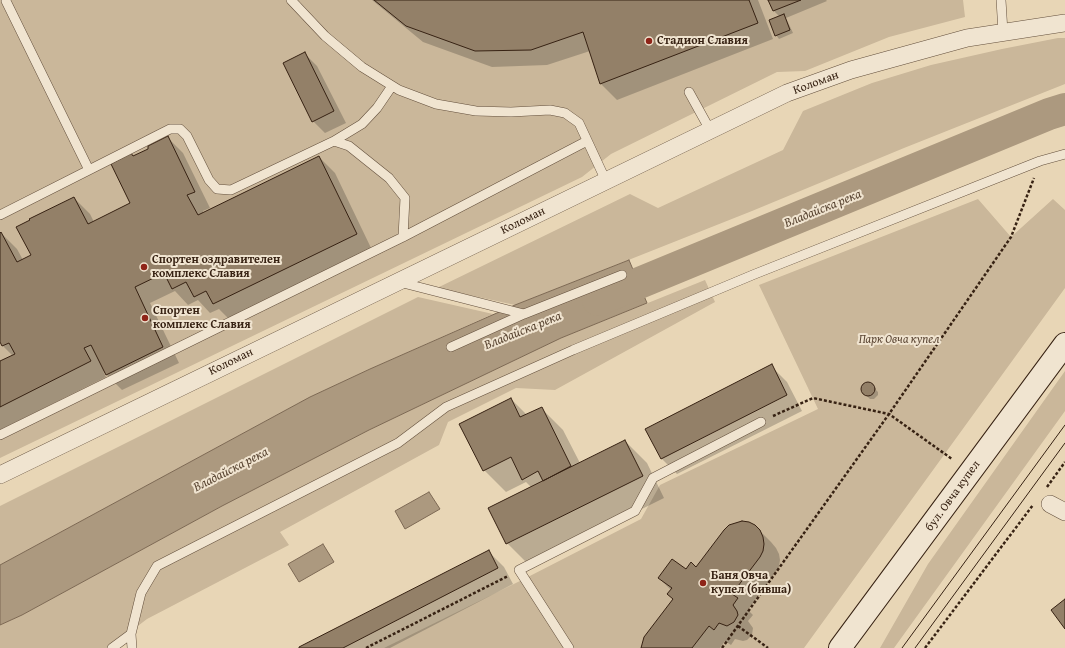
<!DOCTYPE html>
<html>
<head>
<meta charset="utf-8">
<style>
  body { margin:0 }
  canvas { display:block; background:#e8d6b6 }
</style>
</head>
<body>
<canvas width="1065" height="648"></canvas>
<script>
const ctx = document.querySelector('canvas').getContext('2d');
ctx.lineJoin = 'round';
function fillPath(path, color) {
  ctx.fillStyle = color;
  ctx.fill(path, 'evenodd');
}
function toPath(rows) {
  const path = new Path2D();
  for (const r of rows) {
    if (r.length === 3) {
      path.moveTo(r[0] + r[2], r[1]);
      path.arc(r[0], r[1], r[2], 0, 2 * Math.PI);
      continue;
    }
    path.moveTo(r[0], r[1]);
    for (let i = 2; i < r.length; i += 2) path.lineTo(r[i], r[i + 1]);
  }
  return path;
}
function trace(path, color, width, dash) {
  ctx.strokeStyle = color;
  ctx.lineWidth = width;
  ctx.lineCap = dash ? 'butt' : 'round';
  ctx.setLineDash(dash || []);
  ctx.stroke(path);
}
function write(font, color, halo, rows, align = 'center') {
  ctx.font = font + ' "Gentium Book Plus",serif';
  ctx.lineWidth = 4;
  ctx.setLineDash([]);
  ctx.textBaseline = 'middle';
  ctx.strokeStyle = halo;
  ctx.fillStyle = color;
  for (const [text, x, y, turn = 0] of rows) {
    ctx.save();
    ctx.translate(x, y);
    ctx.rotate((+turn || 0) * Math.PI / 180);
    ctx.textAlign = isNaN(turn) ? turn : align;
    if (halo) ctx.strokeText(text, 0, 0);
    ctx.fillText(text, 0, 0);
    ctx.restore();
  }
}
fillPath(toPath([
  [0,0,963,0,965,17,889,37,805,71,777,72,611,154,582,177,0,458],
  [1058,38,1065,38,1065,84,904,148,752,211,515,305,437,288,630,194,658,208,783,150,803,111,872,83,931,65,1002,49],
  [978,199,1011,237,1053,199,1065,210,1065,288,804,648,384,648,524,579,641,519,660,485,818,409,759,285],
  [705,280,715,302,555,390,516,388,448,422,439,445,280,532,289,545,147,619,109,648,0,648,0,625,22,615,222,506,369,430,561,338],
  [418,297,493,314,370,369,310,397,0,565,0,506],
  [1065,371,1065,411,894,648,880,648,928,564]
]), '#cab79a');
const water = toPath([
  [629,260,647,303,561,338,369,430,222,506,22,615,0,625,0,565,310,397,370,369,515,305,629,260],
  [429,492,440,509,405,529,395,511,429,492],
  [323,544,334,562,299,582,288,564,323,544]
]);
fillPath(water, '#ac997f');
trace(water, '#7d6954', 1);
fillPath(toPath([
  [372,0,758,0,773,39,617,100,601,84,590,51,547,65,492,67,423,42],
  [769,0,826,0,827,1,786,18,793,33,779,39,776,35,780,17,774,11],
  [305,54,317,66,346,123,325,133,313,121],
  [167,137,183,153,210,208,203,211,204,214,319,157,335,173,372,250,229,319,219,309,210,313,198,300,188,305,175,291,150,303,179,363,122,390,103,371,106,377,0,430,0,363,13,356,3,346,0,340,0,234,1,233,17,249,23,260,32,255,74,198,90,214,94,222,132,204,134,157,150,149],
  [771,366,787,382,802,411,677,474,661,458],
  [866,384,871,385,878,392,878,395,874,399,870,399,863,392,863,387],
  [511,399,527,415,541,408,563,430,580,463,625,441,647,463,664,498,529,565,507,543,531,487,526,482,506,492,484,470],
  [742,522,755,526,771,542,776,548,779,554,780,560,779,567,748,610,753,615,748,621,753,628,752,635,747,640,743,641,735,639,731,645,725,641,720,648,642,648,673,599,668,594,671,590,659,578,696,568,729,526],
  [488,551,504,567,513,584,390,648,300,648]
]), '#0003');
trace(toPath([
  [598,300,1049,114,1065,109]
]), '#ac997f', 32);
const building = toPath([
  [374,0,749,0,758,23,600,84,583,32,531,50,475,51,406,26,374,0],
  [768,0,801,0,773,11,768,0],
  [784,14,790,30,775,36,769,20,784,14],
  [305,52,334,111,312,122,283,63,305,52],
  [168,136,195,192,187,195,198,215,319,156,357,234,213,304,206,291,194,297,186,282,172,289,164,273,135,287,163,347,106,375,91,345,84,348,91,361,0,407,0,361,15,354,9,343,2,346,0,342,0,233,1,232,17,262,31,255,16,227,30,220,29,219,74,197,88,224,130,203,111,164,131,153,133,156,148,149,148,146,168,136],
  [772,364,787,395,661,459,645,429,772,364],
  [868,389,7],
  [511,398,520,417,542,407,571,466,543,481,538,471,522,480,511,457,483,471,459,424,511,398],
  [625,440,643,476,506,544,488,508,625,440],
  [742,521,749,522,755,525,760,530,763,537,764,544,763,551,760,557,732,594,738,598,733,605,737,611,738,615,734,622,727,626,719,623,714,630,709,626,692,648,641,648,644,637,673,599,667,594,672,588,658,578,672,559,686,569,691,562,696,567,724,530,729,525,742,521],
  [489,550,498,568,343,648,299,648,299,647,489,550],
  [1065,599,1065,629,1051,610,1065,599]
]);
fillPath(building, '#938068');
trace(building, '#372213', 1);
const lane = toPath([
  [291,0,325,36,362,67,399,90,436,104,476,111,511,112,550,110,565,113,579,123,606,181],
  [1001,0,1003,32],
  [689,92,710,130],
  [334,141,349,146,389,178,405,198,403,237],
  [89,170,170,129,180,129,187,136,209,180,217,189,231,190,334,141,362,124,377,108,392,86],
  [0,215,89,170,6,1],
  [399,282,524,314,622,275],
  [451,347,524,314],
  [0,435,403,237,587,141],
  [131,634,132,648],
  [112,648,131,634,141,593,157,566,398,443,446,407,573,350,755,274,1040,161,1065,154],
  [569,648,519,570,635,511,653,478,761,422]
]);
const street = toPath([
  [0,475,787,93,851,70,967,38,1065,23],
  [1050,504,1065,512]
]);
const secondary = toPath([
  [840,648,1065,344]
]);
trace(lane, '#634f3c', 10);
trace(street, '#634f3c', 18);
trace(secondary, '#372213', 24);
trace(toPath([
  [773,416,813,398,889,414,952,459],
  [1047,487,1065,462],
  [738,626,768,648],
  [366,648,508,576],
  [722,648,889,414,1011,237,1034,178],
  [925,648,1033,505]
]), '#372213', 2.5, [3, 2]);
trace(lane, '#f0e4d0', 9);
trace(street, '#f0e4d0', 17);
trace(secondary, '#f0e4d0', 22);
trace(toPath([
  [902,648,1065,425],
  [915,648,1065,443]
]), '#372213', 1);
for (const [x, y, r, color] of [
  [649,41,4,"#8f2418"],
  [144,267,4,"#8f2418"],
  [145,318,4,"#8f2418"],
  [703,583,4,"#8f2418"]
]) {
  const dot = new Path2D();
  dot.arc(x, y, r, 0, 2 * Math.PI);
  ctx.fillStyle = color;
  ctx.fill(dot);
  trace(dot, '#f0e4d0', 1.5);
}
write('bold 12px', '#372213', '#f0e4d0', [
  ["Стадион Славия",657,41],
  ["Спортен оздравителен",152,260],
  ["комплекс Славия",152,274],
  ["Спортен",153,311],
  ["комплекс Славия",153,325],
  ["Баня Овча",711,576],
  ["купел (бивша)",711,590]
], 'left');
write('12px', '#372213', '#f0e4d0', [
  ["Коломан",816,83,-20],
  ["Коломан",523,221,-26],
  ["Коломан",231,362,-26],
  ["бул. Овча купел",953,496,-54]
]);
write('italic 12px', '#5c4735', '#f0e4d0', [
  ["Парк Овча купел",899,340]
]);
write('italic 13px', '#5a4633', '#f0e4d0', [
  ["Владайска река",823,209,-22],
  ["Владайска река",523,331,-22],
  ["Владайска река",231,470,-27]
]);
</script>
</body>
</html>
